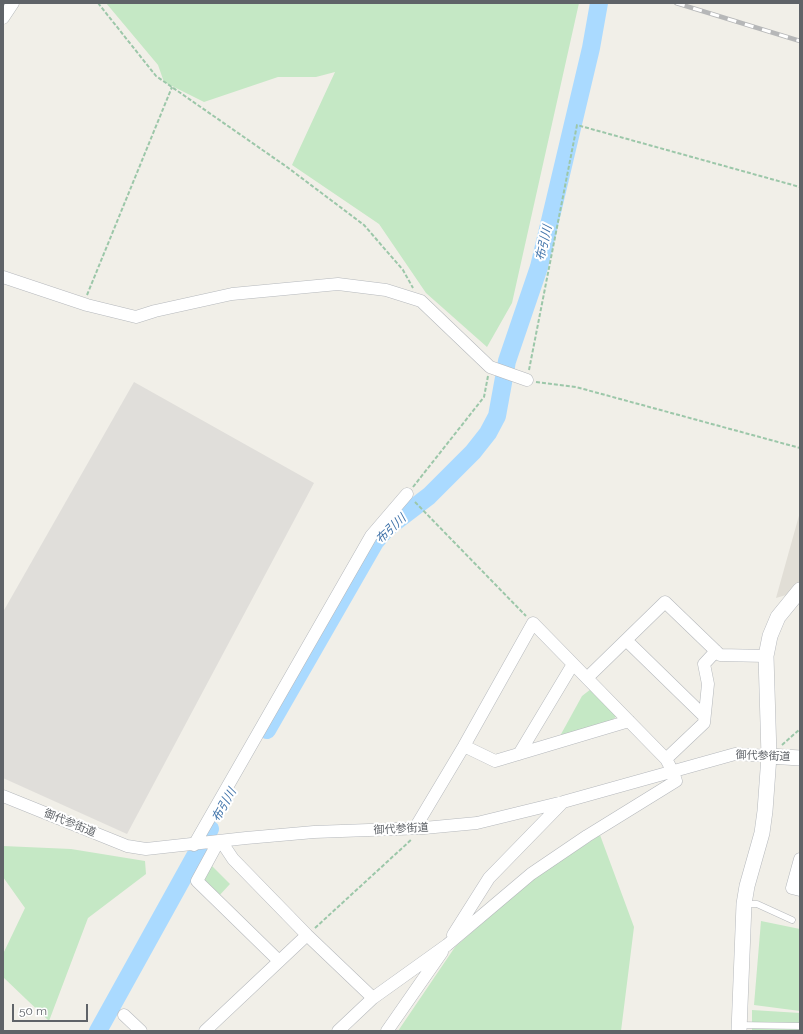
<!DOCTYPE html>
<html>
<head>
<meta charset="utf-8">
<style>
  body { margin:0 }
  #map { position:relative; width:803px; height:1034px; overflow:hidden; background:#f1efe8; font-family:Raleway,sans-serif }
  canvas { display:block }
  .frame { position:absolute; inset:0; border:4px solid #5f6368; pointer-events:none }
  .scale { position:absolute; left:12px; top:1004px; width:76px; height:18px; box-sizing:border-box; border:2px solid #5f6368; border-top:0; padding-left:5px; font-size:12px; line-height:14px; white-space:nowrap; color:#5f6368; -webkit-text-stroke:3px #fff; paint-order:stroke }
</style>
</head>
<body>
<div id="map">
<canvas width="803" height="1034"></canvas>
<div class="frame"></div>
<div class="scale">50 m</div>
</div>
<script>
const ctx = document.querySelector('canvas').getContext('2d');
ctx.lineJoin = 'round';
function fillPath(path, color) {
  ctx.fillStyle = color;
  ctx.fill(path, 'evenodd');
}
function toPath(rows) {
  const path = new Path2D();
  for (const r of rows) {
    path.moveTo(r[0], r[1]);
    for (let i = 2; i < r.length; i += 2) path.lineTo(r[i], r[i + 1]);
  }
  return path;
}
function trace(path, color, width, dash) {
  ctx.strokeStyle = color;
  ctx.lineWidth = width;
  ctx.lineCap = dash ? 'butt' : 'round';
  ctx.setLineDash(dash || []);
  ctx.stroke(path);
}
function write(font, color, halo, rows, align = 'center') {
  ctx.font = font + ' Raleway,"Noto Sans JP",sans-serif';
  ctx.lineWidth = 4;
  ctx.setLineDash([]);
  ctx.textBaseline = 'middle';
  ctx.strokeStyle = halo;
  ctx.fillStyle = color;
  for (const [text, x, y, turn = 0] of rows) {
    ctx.save();
    ctx.translate(x, y);
    ctx.rotate((+turn || 0) * Math.PI / 180);
    ctx.textAlign = isNaN(turn) ? turn : align;
    if (halo) ctx.strokeText(text, 0, 0);
    ctx.fillText(text, 0, 0);
    ctx.restore();
  }
}
fillPath(toPath([
  [134,382,314,483,127,834,3,778,3,612]
]), '#e0deda');
fillPath(toPath([
  [800,512,800,581,786,595,776,598]
]), '#e1ded6');
fillPath(toPath([
  [106,3,579,3,512,303,487,347,426,293,379,224,292,165,335,72,316,77,278,77,204,102,164,82,158,65],
  [591,689,617,716,611,721,560,736,582,696],
  [600,835,634,927,621,1031,398,1031,455,947,533,879],
  [3,846,71,849,145,861,146,874,88,918,49,1021,3,977,3,954,25,908,3,877],
  [212,866,230,884,217,898,205,885,204,878],
  [761,921,800,929,800,1011,754,1005],
  [752,1010,800,1013,800,1031,752,1031]
]), '#c5e8c5');
trace(toPath([
  [267,730,375,542,387,528,429,496,473,452,488,433,497,416,507,361,539,267,591,48,599,3],
  [98,1031,210,829]
]), '#aadaff', 18);
const service = toPath([
  [744,904,757,904,792,920],
  [739,1025,800,1026]
]);
const minor = toPath([
  [3,18,13,3],
  [3,277,87,305,136,317,155,311,232,294,338,284,386,290,421,301,490,367,527,380],
  [626,640,704,716],
  [587,678,665,602,720,655,766,656],
  [464,746,495,761,629,721],
  [519,754,573,664],
  [666,759,704,723,708,684,704,664,716,651],
  [3,796,127,846,146,849,246,838,314,832,424,828,477,823,563,802,735,754,769,756],
  [194,845,371,536,407,494],
  [800,859,792,888,800,890],
  [453,935,489,878,563,802],
  [279,961,197,881,216,846,221,841,233,859,307,935,373,998],
  [124,1015,141,1031],
  [205,1031,307,935],
  [338,1031,373,998,447,945,531,874,587,836,676,781,673,772,666,759,533,623,464,746,415,828],
  [387,1031,442,952]
]);
const tertiary = toPath([
  [769,756,800,758],
  [739,1031,744,904,747,886,762,833,765,811,769,756,766,656,770,636,778,617,800,590]
]);
trace(service, '#b5b8bc', 7);
trace(minor, '#b5b8bc', 13);
trace(tertiary, '#b5b8bc', 16);
trace(toPath([
  [98,3,156,76,287,167,364,225,403,270,413,288],
  [87,295,172,87],
  [529,370,577,125,800,187],
  [536,382,576,387,800,448],
  [413,487,484,397,488,376],
  [415,502,526,616],
  [782,745,800,729],
  [315,928,412,839]
]), '#9cc7a9', 2, [4, 2]);
trace(service, '#fff', 6);
trace(minor, '#fff', 12);
trace(tertiary, '#fff', 15);
const rail = toPath([
  [676,3,800,41]
]);
trace(rail, '#b6b7b8', 4.5);
trace(rail, '#fff', 3, [9]);
write('11px', '#5f6368', '#fff', [
  ["御代参街道",763,756,2],
  ["御代参街道",70,823,22],
  ["御代参街道",401,829,-3]
]);
write('italic 12px', '#4174aa', '#fff', [
  ["布引川",544,243,-77],
  ["布引川",391,529,-43],
  ["布引川",224,805,-60]
]);
</script>
</body>
</html>
